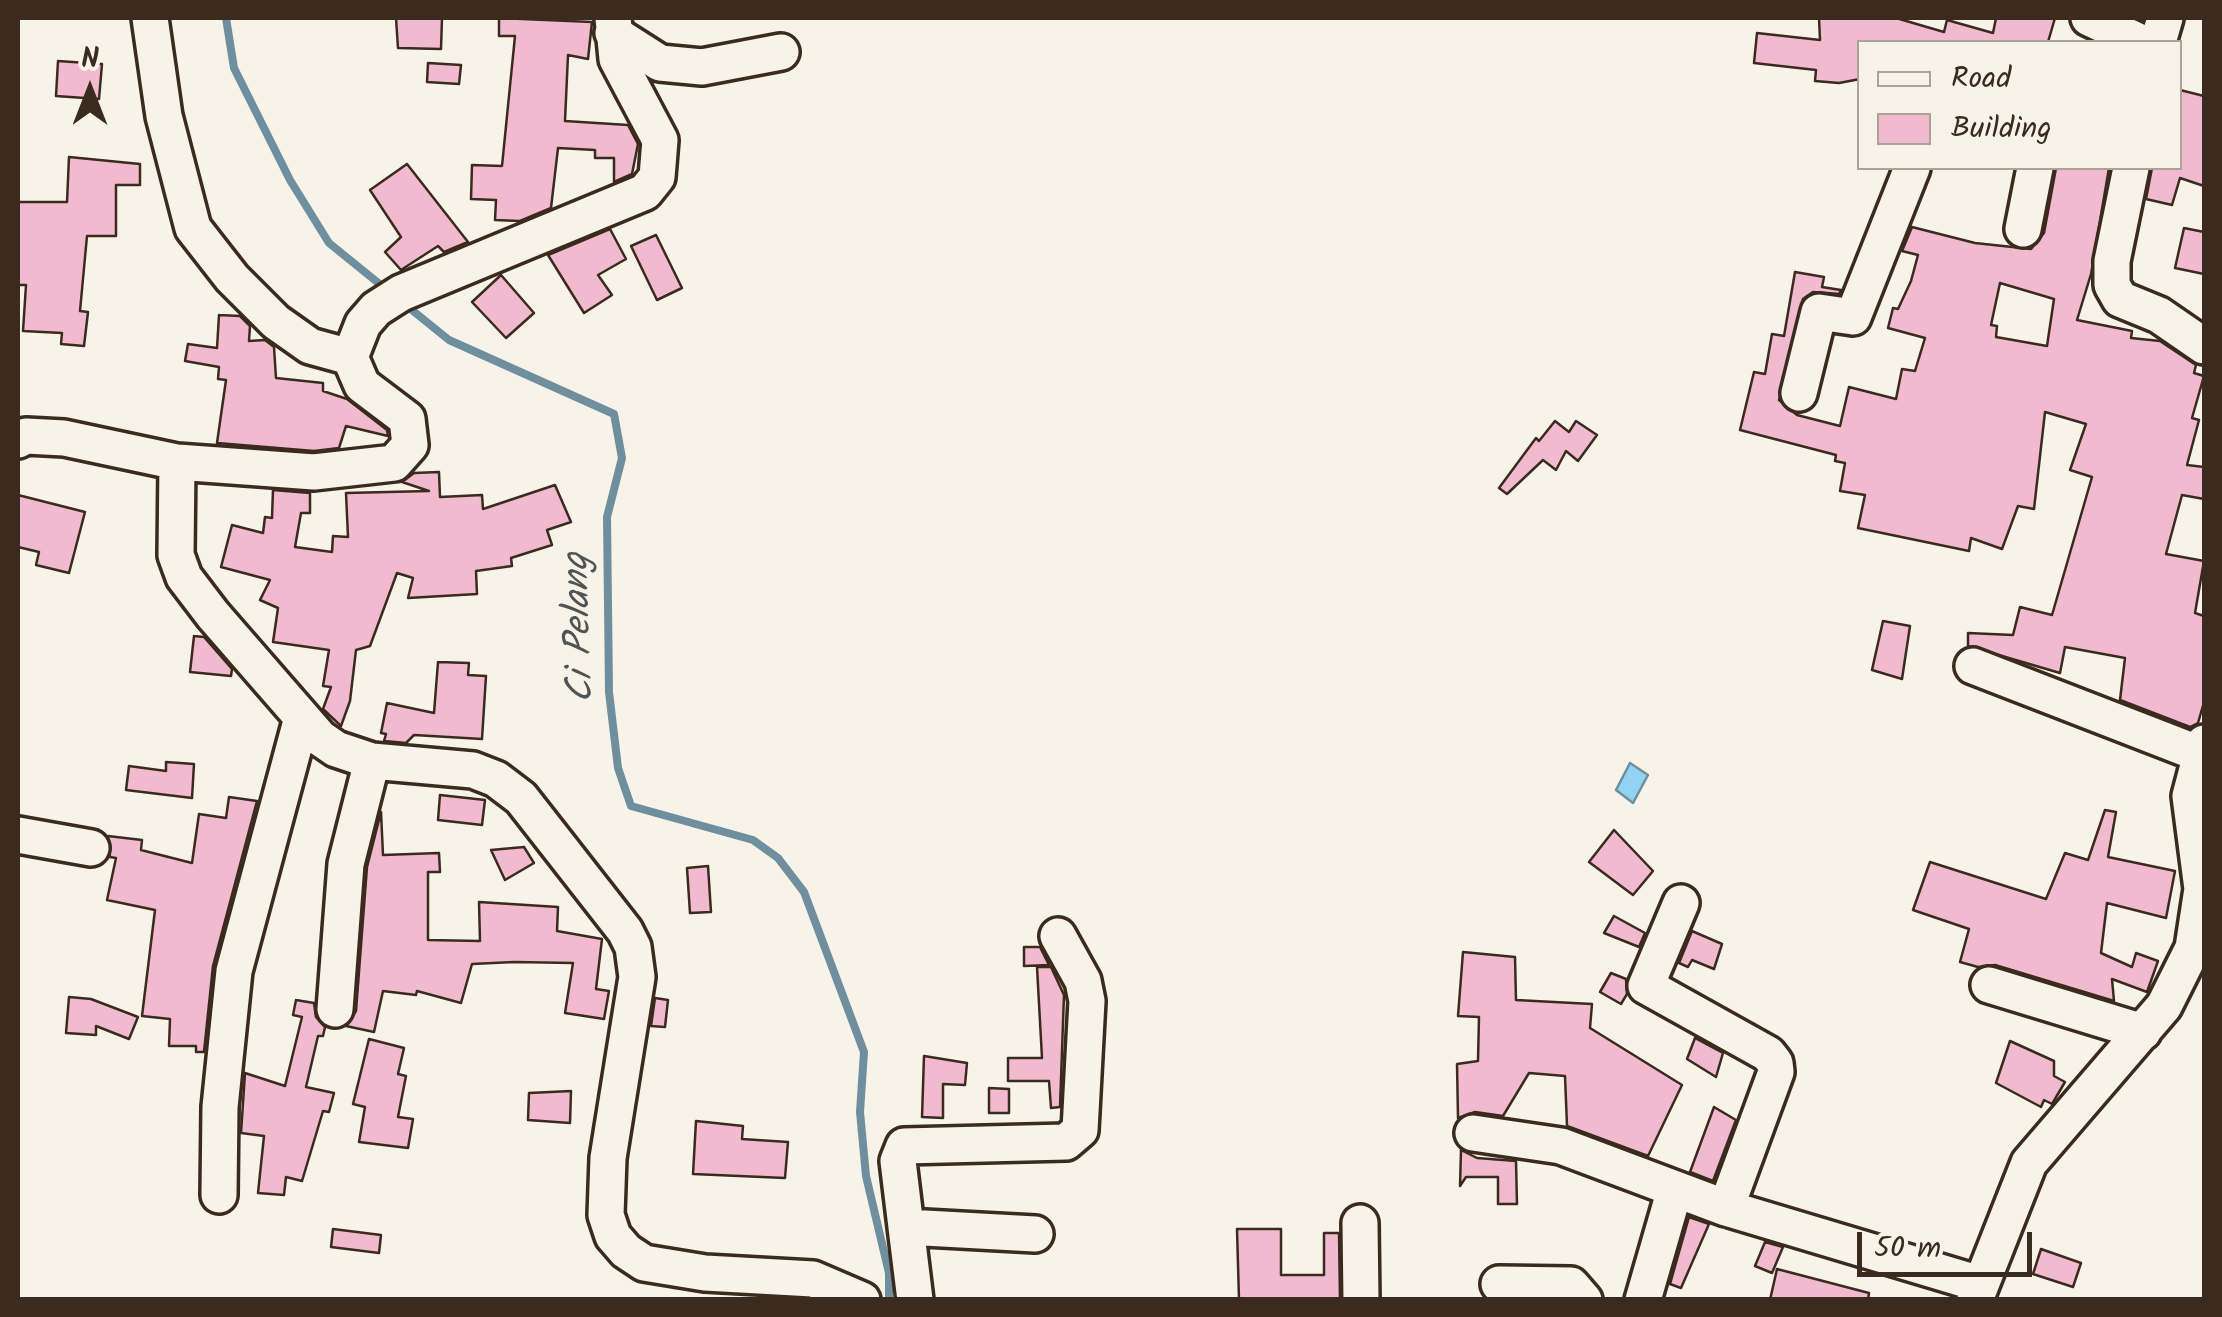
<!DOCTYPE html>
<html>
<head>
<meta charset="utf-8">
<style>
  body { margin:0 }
  #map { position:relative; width:2222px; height:1317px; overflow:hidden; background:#f7f3e8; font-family:Kalam,sans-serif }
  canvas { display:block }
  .frame { position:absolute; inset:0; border:20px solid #3b2a1e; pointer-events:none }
  .legend { position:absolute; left:1857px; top:40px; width:325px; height:130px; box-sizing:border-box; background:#f7f3e8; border:2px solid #aca397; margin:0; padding:12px 18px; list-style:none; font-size:30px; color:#3b2a1e }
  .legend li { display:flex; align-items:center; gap:20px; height:50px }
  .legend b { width:50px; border:2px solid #aca397 }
  .north { position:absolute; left:40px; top:40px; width:100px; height:100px; -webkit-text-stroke:8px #f7f3e8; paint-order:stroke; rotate:0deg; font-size:28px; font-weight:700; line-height:40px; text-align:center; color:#3b2a1e }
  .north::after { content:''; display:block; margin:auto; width:35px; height:45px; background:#3b2a1e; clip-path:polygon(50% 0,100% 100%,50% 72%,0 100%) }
  .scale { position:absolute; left:1857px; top:1232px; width:175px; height:45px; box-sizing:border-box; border:5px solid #3b2a1e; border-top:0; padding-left:12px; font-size:30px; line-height:35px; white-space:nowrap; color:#3b2a1e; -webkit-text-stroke:8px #f7f3e8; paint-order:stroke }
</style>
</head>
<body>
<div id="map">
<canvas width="2222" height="1317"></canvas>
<div class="frame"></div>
<ul class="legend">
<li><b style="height:12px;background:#f7f3e8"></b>Road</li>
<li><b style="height:28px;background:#f2bace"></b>Building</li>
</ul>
<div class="north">N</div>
<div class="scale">50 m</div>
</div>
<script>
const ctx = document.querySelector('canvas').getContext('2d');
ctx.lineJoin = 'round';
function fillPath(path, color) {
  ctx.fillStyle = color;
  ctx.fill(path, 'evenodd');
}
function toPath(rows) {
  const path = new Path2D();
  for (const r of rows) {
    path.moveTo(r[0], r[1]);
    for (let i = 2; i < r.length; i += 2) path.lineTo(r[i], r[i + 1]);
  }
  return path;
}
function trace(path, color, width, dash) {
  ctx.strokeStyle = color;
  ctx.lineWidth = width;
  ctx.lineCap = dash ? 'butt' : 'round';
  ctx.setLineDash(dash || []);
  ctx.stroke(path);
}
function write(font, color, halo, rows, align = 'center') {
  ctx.font = font + ' Kalam,sans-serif';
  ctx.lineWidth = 8;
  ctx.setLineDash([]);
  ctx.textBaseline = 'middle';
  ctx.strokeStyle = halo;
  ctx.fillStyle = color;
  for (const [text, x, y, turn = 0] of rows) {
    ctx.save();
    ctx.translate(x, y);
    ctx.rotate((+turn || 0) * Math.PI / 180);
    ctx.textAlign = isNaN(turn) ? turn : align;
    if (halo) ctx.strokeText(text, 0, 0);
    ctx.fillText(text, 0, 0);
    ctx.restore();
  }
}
const water = toPath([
  [1630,763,1648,775,1633,803,1616,790,1630,763]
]);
fillPath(water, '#91d3f3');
trace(water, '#6f8f9e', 2.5);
trace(toPath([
  [226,18,234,68,290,180,329,243,387,290],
  [402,302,449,340,614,414,622,458,607,517,609,692,618,768,631,806,753,840,778,858,804,892,864,1052,860,1112,866,1176,889,1273,889,1300]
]), '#6f8f9e', 8);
const building = toPath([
  [396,18,442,18,441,49,398,48,396,18],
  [499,18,592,22,588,59,568,55,565,121,628,125,638,144,632,174,614,182,614,158,595,158,595,150,558,148,551,208,520,221,495,220,496,200,471,199,472,165,502,166,515,36,499,36,499,18],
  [1819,18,1896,18,1944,32,1947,20,1993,33,1996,18,2055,18,2048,42,1860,42,1860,79,1839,83,1815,81,1816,70,1754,63,1757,33,1820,40,1819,18],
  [58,61,102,64,99,99,56,96,58,61],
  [428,63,461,65,459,84,427,82,428,63],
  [2180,90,2204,96,2204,186,2180,178,2172,205,2146,199,2152,168,2180,168,2180,90],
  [69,157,140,164,140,185,116,185,116,236,87,236,80,311,88,312,84,346,61,344,62,333,23,331,26,285,18,285,18,202,67,202,69,157],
  [407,164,468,242,444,252,438,246,401,270,385,252,401,237,370,190,407,164],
  [2056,168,2109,168,2091,274,2077,320,2132,331,2131,338,2160,341,2196,365,2194,373,2204,376,2192,418,2199,420,2187,465,2204,467,2204,499,2182,495,2166,554,2204,561,2195,613,2204,616,2204,702,2198,723,2190,727,2120,700,2125,658,2065,647,2060,673,1968,646,1968,633,2013,635,2020,607,2052,615,2092,477,2070,470,2086,424,2045,412,2034,509,2018,506,2002,549,1971,538,1969,551,1858,528,1865,495,1840,491,1845,463,1835,461,1836,455,1740,430,1754,372,1765,374,1772,334,1784,336,1795,272,1824,277,1822,287,1841,290,1839,294,1813,292,1803,299,1779,400,1797,415,1840,426,1849,387,1896,399,1902,369,1915,371,1925,338,1888,328,1893,308,1898,309,1911,281,1918,255,1902,251,1912,227,1975,243,2031,249,2044,233,2056,168],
  [2000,283,2054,299,2047,346,1996,337,1997,326,1991,325,2000,283],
  [2184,228,2204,232,2204,274,2175,268,2184,228],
  [610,229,626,259,598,275,612,295,584,313,548,255,610,229],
  [656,235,682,288,657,300,631,246,656,235],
  [501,275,534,313,506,338,472,302,501,275],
  [219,315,240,316,250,326,249,341,265,340,274,347,276,378,323,383,323,391,347,399,387,430,388,436,346,426,339,448,314,451,217,443,226,380,218,379,219,367,185,361,188,344,217,348,219,315],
  [1555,421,1569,432,1576,421,1597,435,1578,461,1566,451,1556,470,1543,460,1507,494,1499,488,1536,438,1539,441,1555,421],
  [439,472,440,497,482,495,483,509,555,485,571,522,547,530,552,545,511,558,512,566,476,571,477,594,408,598,413,578,397,573,370,646,356,650,350,701,341,726,323,709,331,687,323,686,329,650,273,642,278,608,260,600,270,580,221,567,232,525,263,533,265,517,272,518,273,490,310,493,310,513,301,513,295,547,332,552,333,536,348,537,346,493,429,491,402,482,414,473,439,472],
  [18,495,85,512,69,573,36,565,39,552,18,547,18,495],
  [1883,621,1910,626,1902,679,1872,670,1883,621],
  [194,636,204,637,232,669,231,676,190,672,194,636],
  [438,662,469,663,468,675,486,676,482,739,414,735,406,743,384,741,386,734,381,733,387,703,434,713,438,662],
  [166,762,194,764,192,798,126,790,129,766,166,771,166,762],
  [440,795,485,800,482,825,438,820,440,795],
  [229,797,257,801,213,966,204,1052,196,1052,196,1046,169,1046,170,1019,142,1016,155,910,107,900,116,858,110,857,108,836,142,840,141,850,192,863,199,814,226,818,229,797],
  [2105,810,2116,812,2108,857,2175,871,2166,918,2107,903,2101,953,2132,967,2136,953,2158,961,2147,992,2112,979,2114,1001,1995,965,1978,967,1960,962,1969,929,1913,910,1930,862,2046,899,2065,853,2088,860,2105,810],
  [381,812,383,855,439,853,440,872,428,872,428,940,480,941,479,902,558,907,557,931,602,939,596,989,609,991,604,1019,565,1013,573,963,514,962,472,964,461,1003,417,991,416,995,383,991,374,1032,346,1026,356,1011,367,867,381,812],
  [1614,830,1653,871,1633,895,1589,862,1614,830],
  [524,847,534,863,505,880,491,850,524,847],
  [708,866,711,912,690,913,687,868,708,866],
  [1614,916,1645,933,1639,947,1604,933,1614,916],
  [1692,931,1722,944,1714,969,1692,960,1688,967,1679,963,1692,931],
  [1024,947,1040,947,1049,965,1024,966,1024,947],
  [1463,952,1515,957,1516,1000,1592,1004,1590,1028,1682,1085,1648,1156,1567,1126,1565,1076,1529,1073,1503,1116,1475,1112,1458,1118,1457,1064,1478,1061,1479,1017,1458,1016,1463,952],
  [1037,967,1051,967,1064,995,1060,1107,1051,1108,1049,1081,1008,1081,1008,1058,1042,1058,1037,967],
  [1611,973,1626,979,1627,994,1621,1004,1600,992,1611,973],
  [69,997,91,999,138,1017,129,1039,96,1026,96,1035,66,1033,69,997],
  [655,998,668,1000,665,1027,651,1026,655,998],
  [296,1000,314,1003,316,1017,325,1027,323,1036,318,1036,306,1087,334,1093,329,1112,323,1111,302,1181,286,1177,284,1195,258,1193,264,1136,241,1133,245,1073,285,1086,302,1017,293,1015,296,1000],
  [1695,1038,1723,1053,1716,1077,1687,1059,1695,1038],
  [369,1039,404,1048,398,1074,406,1076,398,1117,413,1119,408,1148,359,1142,365,1107,353,1104,369,1039],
  [2010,1041,2054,1061,2054,1076,2065,1082,2052,1104,2044,1100,2041,1107,1996,1083,2010,1041],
  [924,1056,967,1063,965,1085,943,1084,943,1118,922,1117,924,1056],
  [989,1088,1009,1089,1009,1113,989,1113,989,1088],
  [571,1091,570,1123,528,1120,529,1093,571,1091],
  [1714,1107,1736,1120,1713,1181,1690,1172,1714,1107],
  [696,1121,743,1126,742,1139,788,1142,785,1178,693,1174,696,1121],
  [1461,1150,1477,1158,1516,1161,1517,1204,1498,1204,1498,1177,1466,1177,1460,1186,1461,1150],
  [1689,1217,1709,1224,1681,1288,1670,1284,1689,1217],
  [333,1229,381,1235,379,1253,331,1247,333,1229],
  [1237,1229,1281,1229,1281,1275,1324,1275,1324,1233,1339,1233,1340,1300,1239,1300,1237,1229],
  [1765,1242,1783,1247,1772,1273,1755,1266,1765,1242],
  [2041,1249,2081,1263,2073,1287,2033,1274,2041,1249],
  [1777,1269,1869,1293,1868,1300,1770,1300,1777,1269]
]);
fillPath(building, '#f2bace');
trace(building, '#3b2a1e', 2.5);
const minor = toPath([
  [150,18,164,116,193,228,232,278,276,322,310,346,350,357],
  [613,18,617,59,660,140,657,177,645,192,401,293,376,309,363,324,350,357,362,385,407,419,410,445,394,463,314,472,177,462,176,555,184,577,213,615,320,738,336,749,372,761,473,770,496,779,521,798,625,931,633,947,637,977,608,1158,606,1215,613,1236,626,1251,644,1263,705,1273,813,1279,862,1300],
  [2089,18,2140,42],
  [613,33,660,63,702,67,781,52],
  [2158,42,2165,18],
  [2131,168,2112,261,2112,285,2120,299,2159,315,2204,346],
  [2023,229,2035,168],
  [1799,393,1819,312,1853,317,1912,168],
  [18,440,26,436,64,438,177,462],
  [1973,666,2200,754],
  [18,835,91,848],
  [1681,903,1646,986,1768,1054,1775,1063,1776,1072,1726,1208],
  [1989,985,2143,1032],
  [335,1009,346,864,372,761],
  [1473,1133,1561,1146,1726,1208,1980,1284],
  [219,1195,220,1107,234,971,301,721],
  [1360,1223,1361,1300],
  [906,1227,898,1161,904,1146,1066,1142,1080,1130,1087,1001,1083,981,1058,936],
  [1499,1284,1571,1285,1584,1300],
  [915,1300,906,1227,1035,1234],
  [1643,1300,1675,1189],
  [1975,1300,2029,1163,2164,1006,2193,948,2202,889,2190,796,2204,743]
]);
trace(minor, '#3b2a1e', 42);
trace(minor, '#f7f3e8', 35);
write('italic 38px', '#505453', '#f7f3e8', [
  ["Ci Pelang",583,628,-92]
]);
</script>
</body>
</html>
